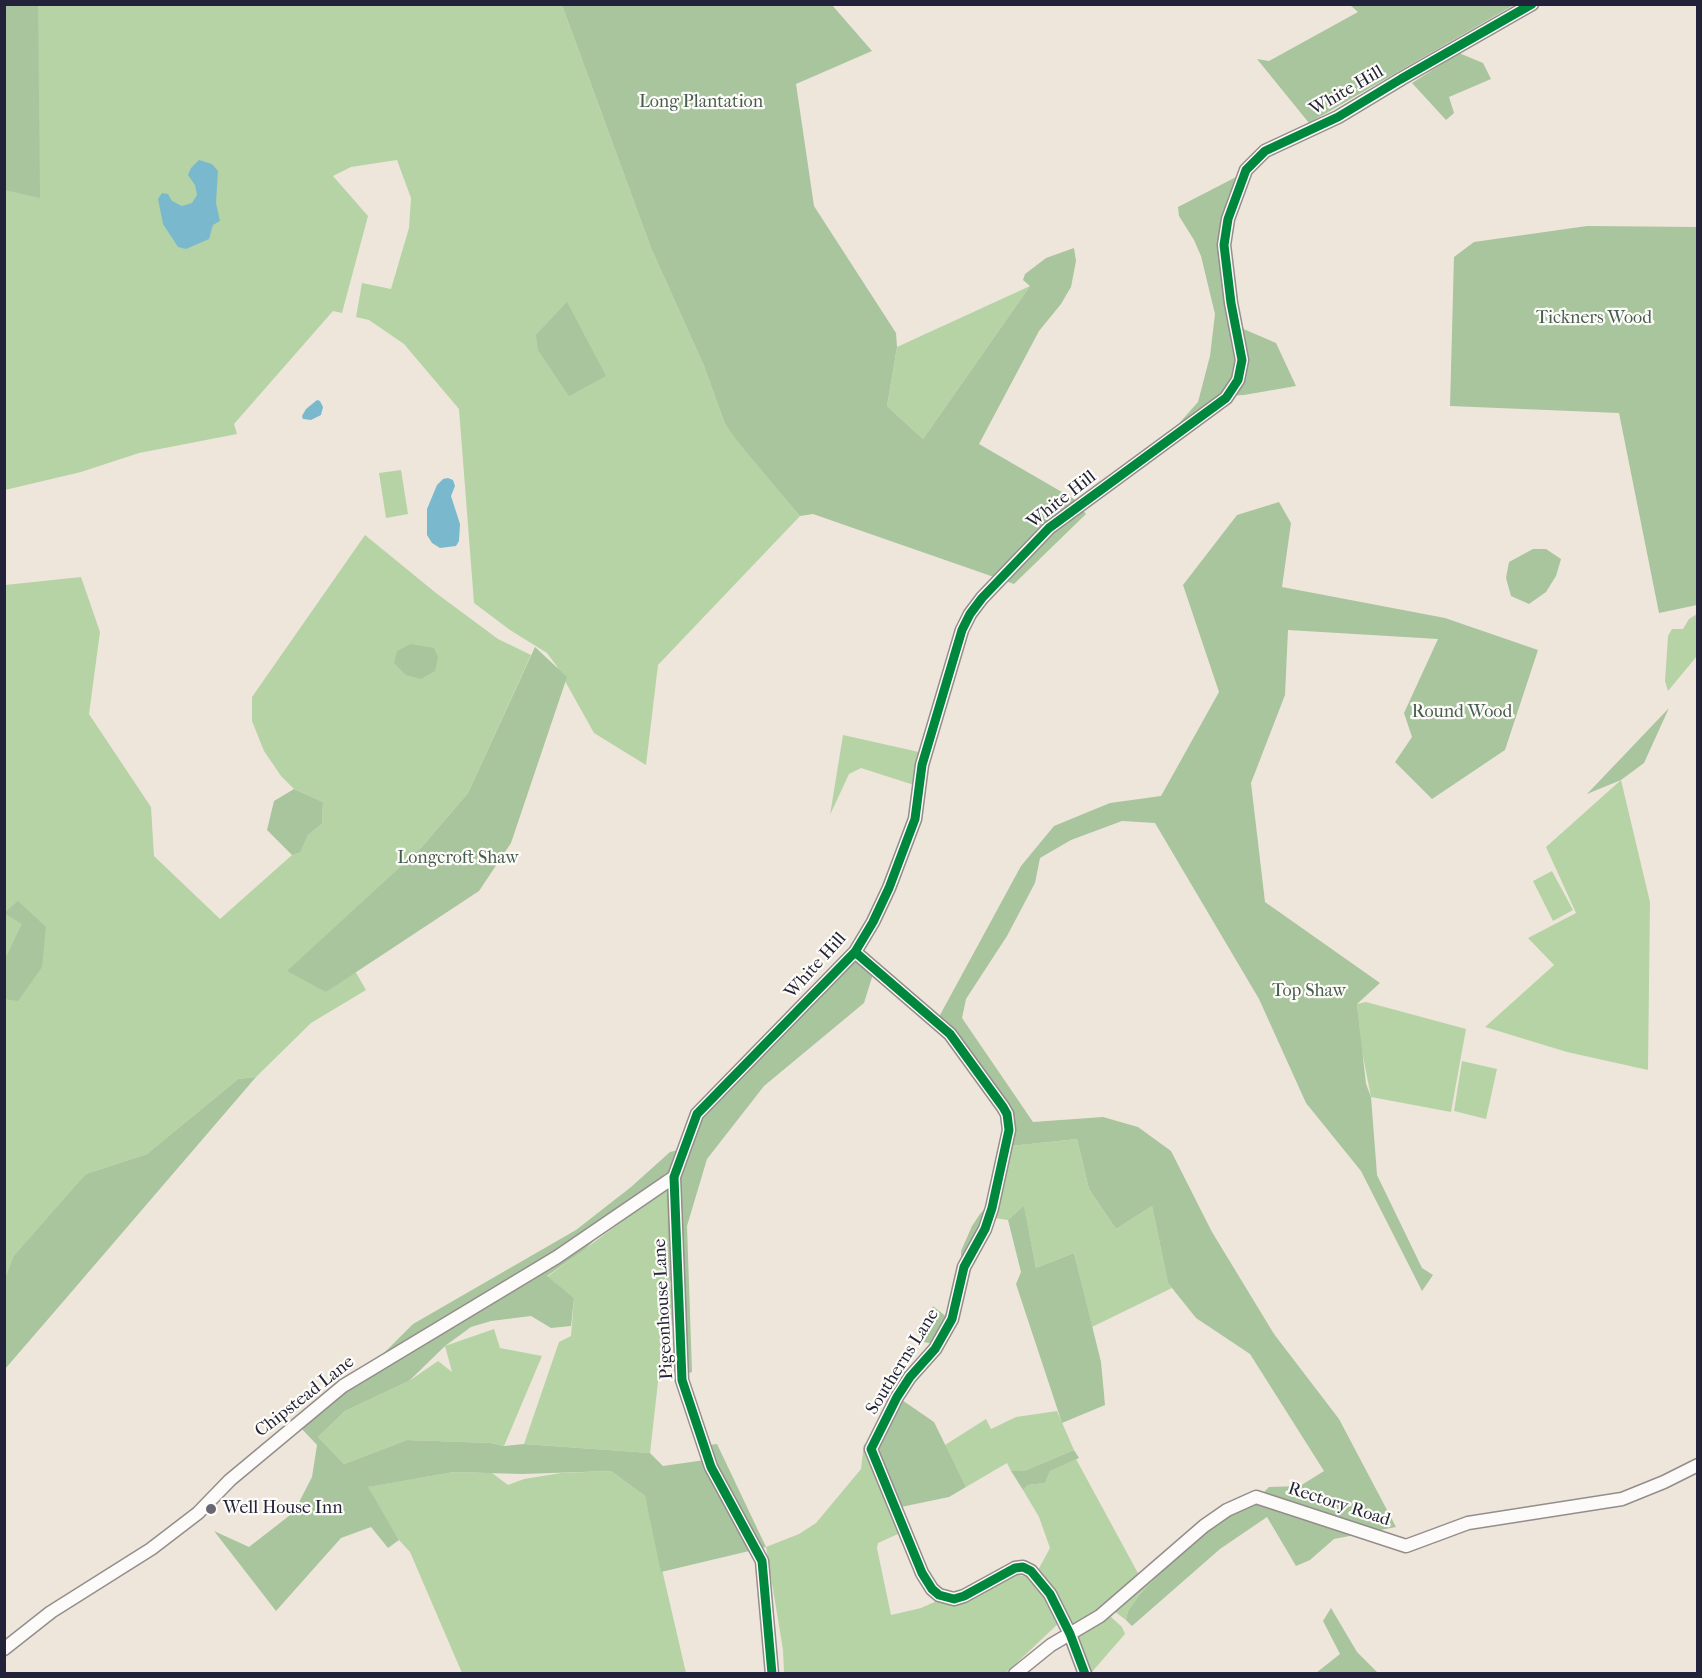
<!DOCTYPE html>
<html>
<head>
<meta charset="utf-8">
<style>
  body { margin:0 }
  #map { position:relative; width:1702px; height:1678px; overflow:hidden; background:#efe6db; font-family:"IM FELL French Canon",serif }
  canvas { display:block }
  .frame { position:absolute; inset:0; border:6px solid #22223b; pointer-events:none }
</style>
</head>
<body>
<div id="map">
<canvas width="1702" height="1678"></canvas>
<div class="frame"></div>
</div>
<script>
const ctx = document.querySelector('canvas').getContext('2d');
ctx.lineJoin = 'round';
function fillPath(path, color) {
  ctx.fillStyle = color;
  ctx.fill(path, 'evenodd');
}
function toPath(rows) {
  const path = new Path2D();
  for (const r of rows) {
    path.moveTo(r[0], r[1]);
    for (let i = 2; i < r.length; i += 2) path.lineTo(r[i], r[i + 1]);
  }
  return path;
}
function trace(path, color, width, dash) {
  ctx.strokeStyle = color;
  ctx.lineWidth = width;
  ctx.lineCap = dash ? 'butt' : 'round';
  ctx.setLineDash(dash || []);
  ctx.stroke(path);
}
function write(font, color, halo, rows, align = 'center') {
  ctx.font = font + ' "IM FELL French Canon",serif';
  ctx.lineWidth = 4.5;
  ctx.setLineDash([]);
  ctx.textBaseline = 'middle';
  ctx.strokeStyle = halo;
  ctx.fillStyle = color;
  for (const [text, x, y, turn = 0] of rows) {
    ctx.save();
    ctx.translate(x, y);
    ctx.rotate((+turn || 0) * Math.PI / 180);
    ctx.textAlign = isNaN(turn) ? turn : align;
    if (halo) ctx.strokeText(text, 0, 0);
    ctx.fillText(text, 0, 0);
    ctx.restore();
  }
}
fillPath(toPath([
  [4,5,562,5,651,248,704,366,725,424,800,516,658,665,646,765,594,733,556,665,547,653,510,630,474,603,459,409,404,344,369,320,356,317,362,283,391,289,409,228,411,198,397,160,351,167,333,176,368,216,342,313,333,311,234,424,237,434,139,453,81,472,5,490],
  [1030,286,923,439,887,406,897,347],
  [401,470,408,514,386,518,379,473],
  [365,535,436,593,498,639,531,655,468,793,421,848,326,992,355,971,366,990,311,1023,256,1077,238,1079,147,1154,86,1174,5,1279,5,585,81,577,100,632,89,714,151,807,154,856,220,919,292,855,300,851,308,835,322,824,323,802,294,789,281,776,264,751,252,721,252,697],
  [1697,614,1697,656,1668,691,1665,681,1668,636,1672,629,1683,629,1689,619],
  [843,735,919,752,917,786,861,768,849,774,830,815],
  [1621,780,1650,902,1648,1070,1567,1052,1485,1027,1554,965,1528,938,1576,913,1546,847],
  [1552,871,1573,910,1553,921,1533,881],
  [1366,1002,1466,1029,1451,1112,1371,1097,1362,1051,1357,1004],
  [1462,1061,1497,1069,1486,1119,1454,1111],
  [1077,1139,1089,1189,1116,1229,1152,1206,1168,1283,1172,1288,1092,1327,1074,1253,1036,1268,1024,1207,1008,1220,994,1218,1011,1146],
  [667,1188,669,1274,675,1325,662,1327,659,1373,650,1453,524,1444,559,1342,571,1336,574,1298,547,1277],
  [494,1329,500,1348,542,1356,504,1446,491,1443,407,1440,344,1464,318,1437,345,1411,409,1381,438,1361,452,1372,445,1346],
  [1057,1411,1074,1450,1024,1471,1011,1471,1007,1463,966,1487,945,1445,986,1419,991,1429,1016,1417],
  [864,1443,900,1533,878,1543,877,1548,891,1615,921,1608,941,1599,1015,1574,1031,1578,1061,1621,1006,1673,784,1673,783,1650,766,1547,799,1534,816,1523,861,1469],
  [1076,1459,1139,1575,1091,1616,1075,1625,1069,1622,1059,1597,1037,1572,1050,1548,1039,1517,1023,1490,1028,1485,1045,1483,1050,1471],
  [611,1471,645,1496,686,1673,462,1673,410,1552,399,1540,367,1487,454,1472,492,1473,508,1485,524,1479,561,1473],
  [1161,1567,1164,1570,1140,1594,1128,1611,1126,1620,1114,1611],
  [1109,1615,1122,1627,1125,1634,1091,1673,1089,1673,1076,1641,1079,1634]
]), '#b6d3a6');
fillPath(toPath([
  [8,4,38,5,40,198,5,190,4,9],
  [562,5,832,5,872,51,796,84,814,206,896,333,897,347,887,406,923,439,1030,286,1023,280,1025,274,1046,258,1074,248,1076,261,1071,287,1061,304,1039,331,979,444,1074,499,1086,514,1014,584,813,514,800,516,739,443,725,424,704,366,651,248],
  [1350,5,1514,5,1309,123,1257,59,1269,61,1358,12],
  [1459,53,1483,63,1491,79,1449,97,1454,113,1446,120,1412,83],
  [1240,175,1228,197,1220,240,1232,324,1276,343,1296,386,1244,395,1219,396,1174,429,1198,402,1210,356,1215,314,1201,256,1194,240,1179,216,1178,207],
  [1587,226,1697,227,1697,605,1659,613,1619,413,1450,406,1454,257,1474,242],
  [567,302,606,376,569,396,538,350,536,335],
  [1279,502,1291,523,1282,587,1445,618,1538,650,1505,750,1432,799,1395,762,1412,737,1404,713,1438,639,1288,630,1285,695,1251,783,1265,902,1380,983,1357,1004,1366,1084,1371,1097,1377,1175,1422,1268,1433,1275,1422,1291,1361,1171,1306,1103,1259,999,1155,823,1122,821,1071,840,1040,858,1035,883,1007,936,966,999,962,1018,1033,1122,1103,1117,1138,1127,1171,1151,1212,1232,1274,1334,1339,1419,1396,1527,1334,1539,1310,1560,1296,1566,1267,1517,1220,1549,1132,1626,1126,1620,1128,1611,1140,1594,1171,1562,1222,1519,1253,1503,1269,1487,1300,1486,1324,1471,1250,1354,1196,1318,1168,1283,1152,1206,1116,1229,1089,1189,1077,1139,1011,1146,1007,1108,942,1025,940,1015,1021,866,1054,826,1110,803,1161,796,1219,692,1183,585,1237,515],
  [1533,549,1546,549,1561,559,1556,576,1546,592,1529,604,1511,596,1506,578,1509,562],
  [411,644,434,648,438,657,435,671,421,679,406,675,394,663,397,651],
  [535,647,567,677,511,843,479,891,326,992,287,971,421,848,468,793],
  [1669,708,1644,763,1621,780,1587,794],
  [294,789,323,802,322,824,308,835,300,852,292,855,267,830,274,801],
  [18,901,46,927,42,967,18,1001,5,999,5,959,22,924,4,913],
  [857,959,873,974,864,1003,764,1086,707,1159,687,1226,692,1372,686,1374,683,1307,669,1278,666,1173,584,1250,547,1276,574,1298,571,1326,551,1328,531,1316,491,1321,471,1327,445,1346,409,1381,345,1411,318,1437,344,1464,407,1440,491,1443,504,1446,524,1444,650,1453,663,1466,705,1460,709,1445,717,1444,766,1547,661,1572,645,1496,611,1471,522,1474,454,1472,368,1487,399,1540,388,1548,371,1527,341,1538,276,1611,214,1531,249,1547,294,1512,312,1477,317,1445,300,1427,351,1386,413,1324,576,1230,631,1187,670,1152,690,1147,700,1116],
  [256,1077,68,1296,5,1369,5,1279,14,1256,86,1174,147,1154,238,1079],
  [991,1202,984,1220,961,1261,961,1251,972,1226,980,1214],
  [1024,1206,1036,1268,1074,1253,1101,1362,1105,1405,1062,1423,1016,1284,1021,1272,1008,1220],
  [933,1306,948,1318,934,1344,924,1342],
  [899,1398,934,1422,966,1487,949,1497,901,1507,875,1449],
  [1074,1450,1079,1458,1050,1471,1045,1483,1028,1485,1023,1490,1011,1471,1024,1471],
  [1331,1608,1357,1652,1378,1673,1316,1673,1340,1654,1323,1621]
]), '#a8c59d');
fillPath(toPath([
  [199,160,212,164,218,171,216,203,220,221,213,225,209,239,186,249,178,247,163,224,158,199,162,193,168,194,172,201,182,206,192,203,197,195,195,185,188,175,191,168],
  [317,400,320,401,323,407,321,415,311,420,303,419,302,416,306,409],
  [448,478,453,480,455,486,451,496,460,524,459,541,456,546,440,548,432,543,427,535,427,509,437,485,443,479]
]), '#7ab9cd');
const minor = toPath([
  [855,952,950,1034,1003,1107,1007,1114,1009,1130,992,1208,985,1229,964,1267,952,1319,935,1349,910,1377,897,1397,871,1449,922,1573,932,1589,939,1595,954,1599,964,1596,1015,1568,1023,1567,1031,1571,1050,1594,1070,1634,1085,1674],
  [4,1649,51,1612,151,1549,198,1513,230,1480,343,1386,557,1257,674,1177],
  [772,1674,762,1561,711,1467,682,1380,674,1177,697,1114,855,952,873,922,889,888,915,819,922,765,962,630,970,614,982,598,1049,528,1226,398,1238,380,1242,360,1231,303,1224,245,1228,219,1246,170,1265,151,1338,117,1401,79,1532,4],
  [1015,1674,1051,1645,1100,1616,1204,1526,1227,1510,1256,1497,1406,1546,1468,1523,1622,1499,1664,1482,1698,1465]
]);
trace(minor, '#938e8c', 15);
trace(minor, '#fdfbfa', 12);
trace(toPath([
  [855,952,950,1034,1003,1107,1007,1114,1009,1130,992,1208,985,1229,964,1267,952,1319,935,1349,910,1377,897,1397,871,1449,922,1573,932,1589,939,1595,954,1599,964,1596,1015,1568,1023,1567,1031,1571,1050,1594,1070,1634,1085,1674],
  [772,1674,762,1561,711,1467,682,1380,674,1177,697,1114,855,952,873,922,889,888,915,819,922,765,962,630,970,614,982,598,1049,528,1226,398,1238,380,1242,360,1231,303,1224,245,1228,219,1246,170,1265,151,1338,117,1401,79,1532,4]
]), '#00873e', 9);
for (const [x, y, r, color] of [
  [211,1509,6,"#6a6773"]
]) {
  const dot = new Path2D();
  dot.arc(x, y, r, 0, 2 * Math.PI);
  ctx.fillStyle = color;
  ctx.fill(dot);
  trace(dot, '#fdfcf7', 2);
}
write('18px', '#22223b', '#fdfcf7', [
  ["White Hill",1347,91,-30],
  ["White Hill",1062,500,-38],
  ["White Hill",816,966,-48],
  ["Pigeonhouse Lane",664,1309,-93],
  ["Southerns Lane",903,1362,-58],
  ["Chipstead Lane",305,1397,-38],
  ["Rectory Road",1339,1505,18]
]);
write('18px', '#465b51', '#fdfcf7', [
  ["Long Plantation",701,103],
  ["Tickners Wood",1594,319],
  ["Round Wood",1462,713],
  ["Longcroft Shaw",458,859],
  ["Top Shaw",1309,992]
]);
write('18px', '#22223b', '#fdfcf7', [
  ["Well House Inn",223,1509]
], 'left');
</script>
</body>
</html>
